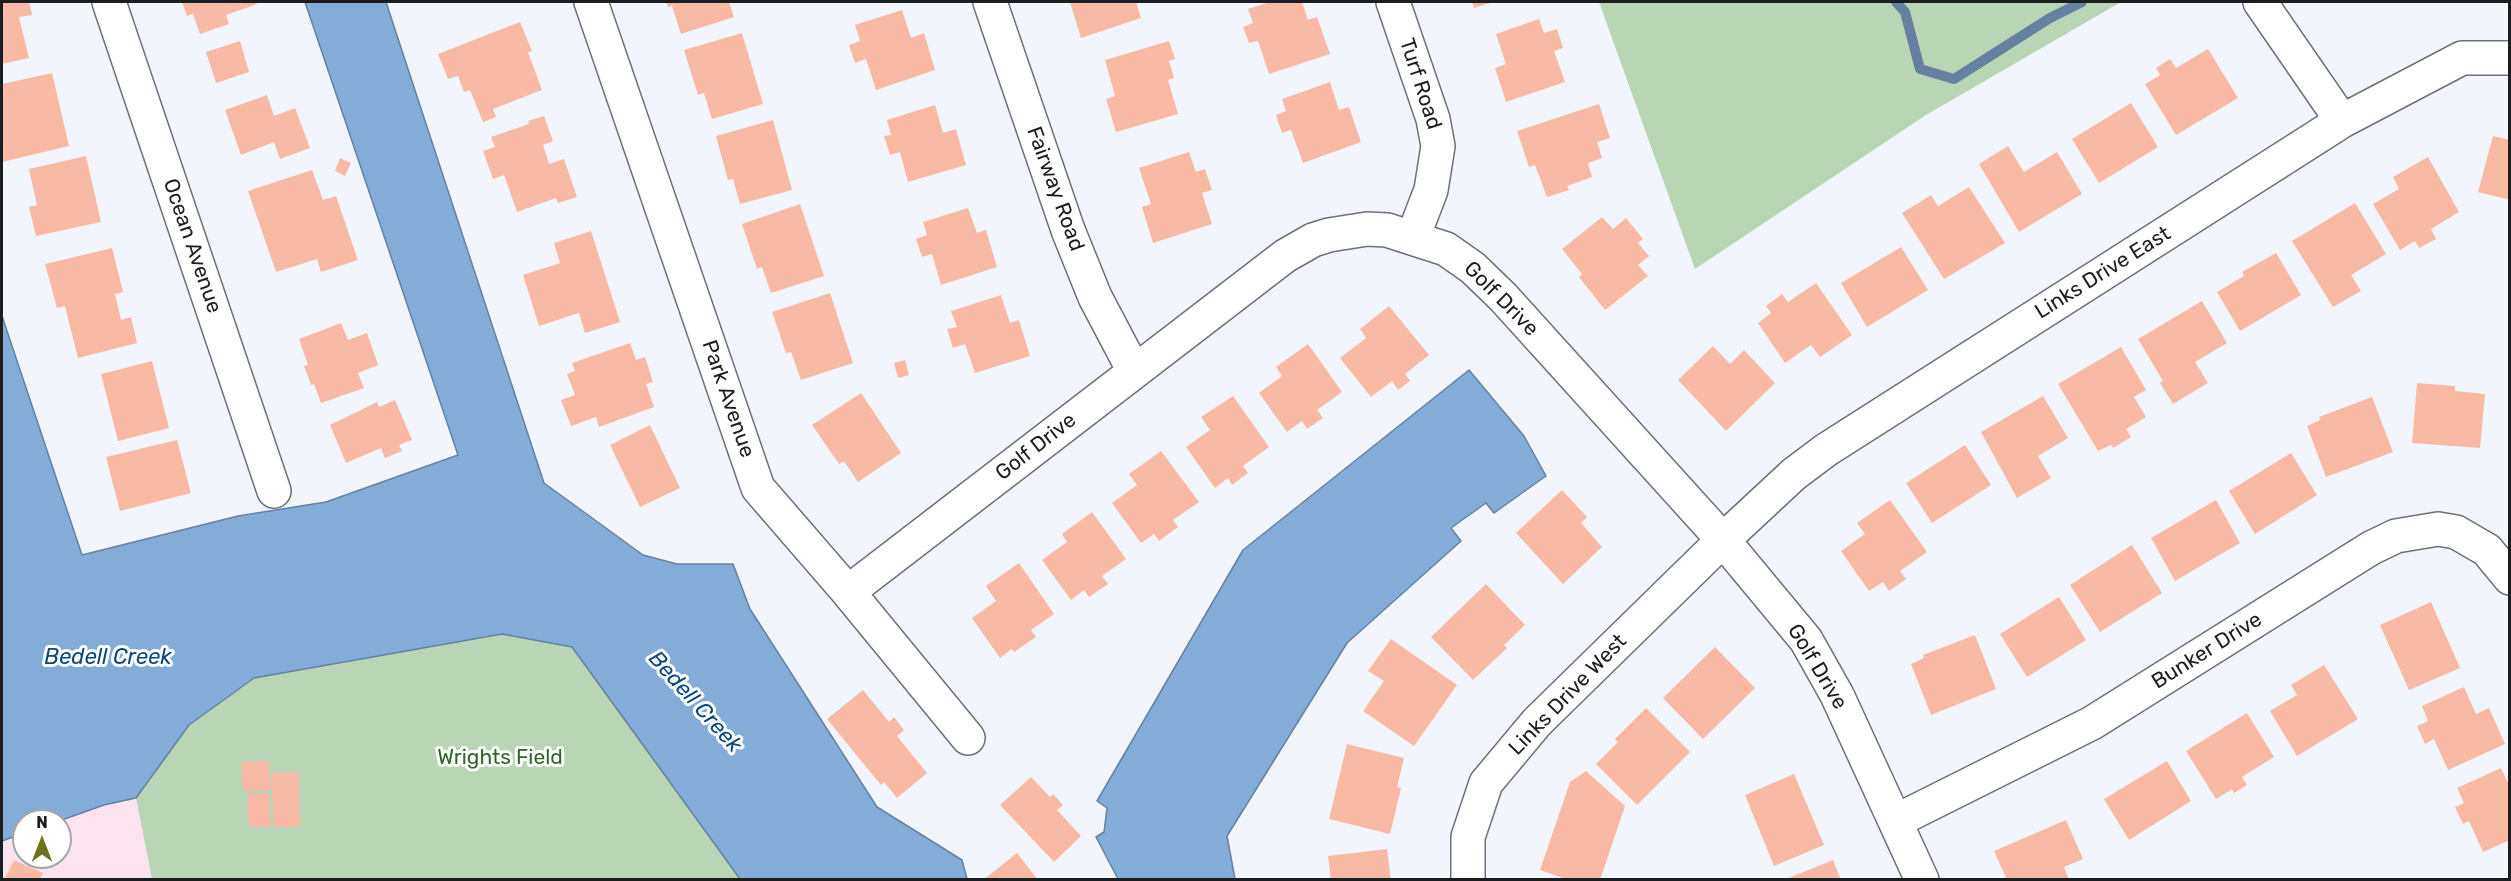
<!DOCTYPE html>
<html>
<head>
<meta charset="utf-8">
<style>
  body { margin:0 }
  #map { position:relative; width:2511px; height:881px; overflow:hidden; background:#f2f5fc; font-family:Rubik,sans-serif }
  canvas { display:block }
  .frame { position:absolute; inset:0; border:3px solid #1c1d1f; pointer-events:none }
  .north { position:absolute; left:12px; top:809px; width:60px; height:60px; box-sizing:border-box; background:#fff; border:2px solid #a4a5a5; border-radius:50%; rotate:0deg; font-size:16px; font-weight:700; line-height:24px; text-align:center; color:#1c1d1f }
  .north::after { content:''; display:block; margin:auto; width:21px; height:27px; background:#6f741c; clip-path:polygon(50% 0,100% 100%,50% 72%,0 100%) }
</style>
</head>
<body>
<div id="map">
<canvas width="2511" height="881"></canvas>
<div class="frame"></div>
<div class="north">N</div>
</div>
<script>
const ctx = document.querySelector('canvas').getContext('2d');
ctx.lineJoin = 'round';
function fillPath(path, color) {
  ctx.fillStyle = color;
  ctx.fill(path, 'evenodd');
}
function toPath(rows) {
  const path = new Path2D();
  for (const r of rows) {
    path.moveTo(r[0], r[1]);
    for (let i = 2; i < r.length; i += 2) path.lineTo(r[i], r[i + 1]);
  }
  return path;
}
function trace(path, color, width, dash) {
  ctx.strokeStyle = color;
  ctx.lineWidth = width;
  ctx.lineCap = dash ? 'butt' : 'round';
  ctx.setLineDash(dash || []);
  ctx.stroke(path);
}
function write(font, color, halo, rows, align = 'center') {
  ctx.font = font + ' Rubik,sans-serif';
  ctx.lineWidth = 6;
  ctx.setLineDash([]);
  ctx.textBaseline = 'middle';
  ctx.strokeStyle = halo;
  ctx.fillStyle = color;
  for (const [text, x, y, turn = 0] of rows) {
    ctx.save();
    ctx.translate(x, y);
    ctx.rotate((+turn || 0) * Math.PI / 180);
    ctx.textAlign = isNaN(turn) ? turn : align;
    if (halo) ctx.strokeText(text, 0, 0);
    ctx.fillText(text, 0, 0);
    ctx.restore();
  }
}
fillPath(toPath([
  [136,798,152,879,2,879,2,841,24,833,24,857,60,857,59,821,104,805]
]), '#fbe4f0');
fillPath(toPath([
  [1599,2,2121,2,1926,115,1695,269],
  [502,634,572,647,740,879,152,879,136,798,189,725,254,678]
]), '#bad4b6');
const water = toPath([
  [305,2,386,2,544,483,643,555,677,564,733,564,750,609,877,807,962,860,967,879,740,879,572,647,502,634,254,678,189,725,136,798,104,805,59,821,24,821,24,833,2,841,2,316,82,555,238,516,326,502,458,455,305,2],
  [1469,370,1524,436,1546,476,1494,513,1486,503,1451,528,1461,541,1347,643,1227,836,1235,879,1118,879,1096,837,1104,832,1107,808,1097,801,1243,550,1469,370]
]);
fillPath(water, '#83add8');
trace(water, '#6482a0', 1.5);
trace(toPath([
  [1896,2,1905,12,1920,69,1954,79,2050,18,2082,2]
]), '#6482a0', 10);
fillPath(toPath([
  [2,2,29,2,32,15,19,17,29,58,2,64],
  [182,2,256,2,257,4,226,15,229,24,200,34,193,14,187,16],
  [666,2,729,2,734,17,681,34,672,6,668,7],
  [1070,2,1136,2,1141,18,1081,38],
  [1270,2,1302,2,1308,20,1317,17,1330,54,1269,74,1258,41,1249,43,1243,27,1253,23,1248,9],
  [1472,2,1493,2,1474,8],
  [902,10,911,38,924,33,935,70,876,90,866,59,855,63,849,45,860,41,855,25],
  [1539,19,1544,33,1557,29,1563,48,1554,51,1565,82,1506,102,1495,68,1506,64,1496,34],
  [520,22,532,51,528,52,542,90,493,109,496,117,483,122,470,90,464,92,458,76,448,79,438,54],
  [742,33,763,104,712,119,704,93,698,95,684,50],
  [240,41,249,72,216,83,206,52],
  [1169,41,1175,59,1169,61,1174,78,1168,80,1178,114,1116,132,1106,99,1115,96,1105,60],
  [2208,49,2238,98,2176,135,2145,84,2160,75,2156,68,2170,59,2176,68],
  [52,73,69,146,2,162,2,84],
  [1330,82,1339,110,1349,107,1361,142,1303,163,1291,130,1282,133,1276,115,1286,111,1282,99],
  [267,95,274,116,295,108,310,148,280,159,274,142,241,155,225,110],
  [2131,103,2158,147,2099,183,2072,139],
  [1599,104,1610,138,1597,142,1602,158,1588,163,1592,177,1567,186,1569,190,1547,197,1535,165,1529,167,1517,131],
  [935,105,943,133,956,129,966,165,908,182,900,152,890,155,884,136,891,135,887,120],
  [544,116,553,141,543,145,549,164,564,159,577,197,558,203,556,198,517,212,504,175,493,179,483,151,495,147,491,137,529,124,528,121],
  [773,120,792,190,740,204,733,179,728,180,716,136],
  [2493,136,2510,140,2510,200,2478,192],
  [2008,146,2024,172,2057,152,2082,194,2019,232,1979,164],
  [1189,152,1196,172,1205,169,1212,190,1202,193,1212,224,1153,243,1142,207,1151,204,1139,168],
  [86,156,101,222,36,236,29,207,37,205,29,169],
  [2428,157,2459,212,2431,229,2436,239,2419,248,2415,241,2400,250,2373,204,2399,189,2393,177],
  [340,158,351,163,345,176,335,171],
  [312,170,323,200,336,196,358,260,321,272,317,259,276,272,248,191],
  [1969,187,2005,243,1944,279,1902,213,1931,195,1938,206],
  [2355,203,2386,254,2351,275,2361,291,2333,307,2292,241],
  [800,204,824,276,771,293,762,267,757,269,742,224],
  [968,208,977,233,986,230,997,267,941,285,932,254,922,257,916,239,927,235,923,222],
  [1602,217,1613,229,1626,218,1643,239,1638,243,1649,256,1638,265,1648,276,1605,310,1579,277,1582,274,1562,249],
  [591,231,620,322,585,333,579,313,539,326,523,275,560,263,554,243],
  [1901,247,1928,290,1867,327,1841,283],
  [112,248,123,292,115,294,121,320,131,317,137,343,78,358,65,306,57,308,45,264],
  [2276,253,2301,295,2240,331,2217,292,2244,276,2242,272],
  [1816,283,1852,335,1820,357,1811,345,1785,363,1758,323,1771,313,1766,306,1782,294,1788,302],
  [830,293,853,363,801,380,791,352,786,353,772,312],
  [1001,295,1010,323,1019,320,1030,356,975,373,965,344,953,348,947,329,957,327,951,311],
  [2202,301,2227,343,2195,362,2208,383,2173,404,2160,383,2163,381,2138,339],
  [1389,306,1429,355,1405,374,1410,381,1398,390,1392,381,1371,397,1340,358,1366,338,1360,329],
  [341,323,348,340,367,333,378,365,358,373,364,388,321,403,314,384,311,385,304,366,308,365,299,339],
  [630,343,636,360,645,357,653,382,646,384,654,407,599,427,596,417,571,426,561,400,575,395,567,374,575,371,572,363],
  [1308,344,1342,392,1317,410,1323,418,1307,429,1302,421,1287,432,1259,393,1282,376,1276,367],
  [1713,346,1730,364,1744,350,1775,383,1726,431,1678,380],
  [2121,347,2146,390,2134,397,2146,417,2126,429,2131,437,2113,448,2111,445,2098,451,2058,384],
  [905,360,909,375,898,378,894,363],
  [152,361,169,428,118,441,101,374],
  [2417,383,2455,386,2455,391,2485,394,2480,448,2412,443],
  [861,393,901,453,858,482,844,461,839,464,812,425],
  [1233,396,1269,447,1243,466,1248,473,1232,485,1228,478,1215,488,1186,447,1210,430,1201,417],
  [2043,396,2068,438,2038,456,2051,478,2017,498,1981,432],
  [2372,397,2393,452,2326,477,2307,426,2320,420,2319,417],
  [395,400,412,440,399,445,402,451,385,458,381,448,346,463,330,425,377,402,379,407],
  [650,425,680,488,640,507,610,445],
  [177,440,191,493,120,511,106,457],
  [1965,445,1991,485,1932,523,1906,483],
  [1161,451,1199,502,1173,520,1178,527,1159,541,1154,534,1141,543,1112,503,1137,485,1129,474],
  [2291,453,2317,495,2255,534,2229,491],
  [1562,490,1587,517,1581,523,1602,547,1563,584,1516,533],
  [1890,500,1927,552,1900,571,1906,579,1889,591,1883,582,1869,591,1841,551,1865,534,1857,523],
  [2216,500,2240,543,2175,581,2151,538],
  [1092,512,1126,559,1102,576,1108,584,1089,597,1084,590,1071,600,1042,560,1067,542,1062,534],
  [2132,545,2162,593,2100,632,2070,585],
  [1019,563,1054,614,1031,630,1036,637,1014,652,1012,649,1000,658,972,618,996,601,986,586],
  [1486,584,1525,625,1504,645,1507,648,1473,680,1431,637],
  [2059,597,2086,640,2027,677,2000,634],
  [2431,602,2460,668,2409,690,2380,625],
  [1975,635,1996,689,1931,715,1911,664,1924,658,1923,655],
  [1391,639,1457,685,1414,746,1363,711,1384,681,1368,671],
  [1715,647,1755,688,1703,739,1663,698],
  [2324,665,2358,719,2297,756,2270,711,2297,695,2291,685],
  [2464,687,2476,714,2489,708,2505,744,2448,770,2434,739,2425,744,2417,726,2428,721,2422,706],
  [863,690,889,722,894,717,904,730,897,736,927,773,897,798,884,782,881,785,827,719],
  [1646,708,1690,752,1637,805,1596,764,1618,742,1615,739],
  [2247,713,2274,757,2242,777,2247,785,2234,793,2232,789,2216,799,2186,751],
  [1347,744,1404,758,1397,787,1401,788,1390,834,1329,819],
  [269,761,271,790,243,791,241,762],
  [2167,761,2191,801,2129,840,2104,799],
  [2501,768,2510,787,2510,840,2483,852,2469,821,2463,824,2455,807,2464,803,2457,788],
  [1586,771,1625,806,1600,880,1569,880,1540,870,1570,782],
  [298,772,300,826,274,827,271,773],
  [1794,774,1824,845,1774,866,1745,795],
  [1031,777,1050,797,1053,794,1063,805,1057,810,1081,836,1054,862,1000,805],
  [269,793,271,826,249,827,247,794],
  [2066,820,2083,859,2064,867,2069,880,2007,880,1994,851],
  [1387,849,1391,880,1331,880,1328,856],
  [1017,853,1038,880,983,880],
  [14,860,43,873,40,880,4,880],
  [1833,860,1841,880,1786,880,1786,879]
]), '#f8baa4');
const street = toPath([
  [109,2,274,491],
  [591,2,758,488,848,592,968,738],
  [990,2,1068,230,1095,297,1134,371],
  [1393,2,1433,119,1438,146,1431,190,1413,237],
  [2260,2,2342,121],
  [848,592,1285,256,1313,240,1329,235,1367,229,1387,230,1446,249,1473,268,1503,297,1723,540,1806,640,1837,695,1922,880],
  [1896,821,2092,723,2371,548,2396,536,2438,529,2456,532,2487,550,2510,578],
  [1468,880,1468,837,1486,783,1537,722,1723,540,1794,474,1826,450,2342,121,2462,58,2510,58]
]);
trace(street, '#6d7076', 36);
trace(street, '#fff', 33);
write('21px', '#1c1d1f', '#fff', [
  ["Turf Road",1420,84,72],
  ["Fairway Road",1055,189,70],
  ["Ocean Avenue",192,246,71],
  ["Links Drive East",2103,273,-32],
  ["Golf Drive",1501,299,45],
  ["Park Avenue",728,399,71],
  ["Golf Drive",1036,447,-38],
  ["Bunker Drive",2207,651,-32],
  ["Golf Drive",1817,667,59],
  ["Links Drive West",1568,695,-46]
]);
write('21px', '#2e6529', '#fff', [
  ["Wrights Field",500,758]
]);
write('italic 22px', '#07487d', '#fff', [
  ["Bedell Creek",108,658],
  ["Bedell Creek",695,702,48]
]);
</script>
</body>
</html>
